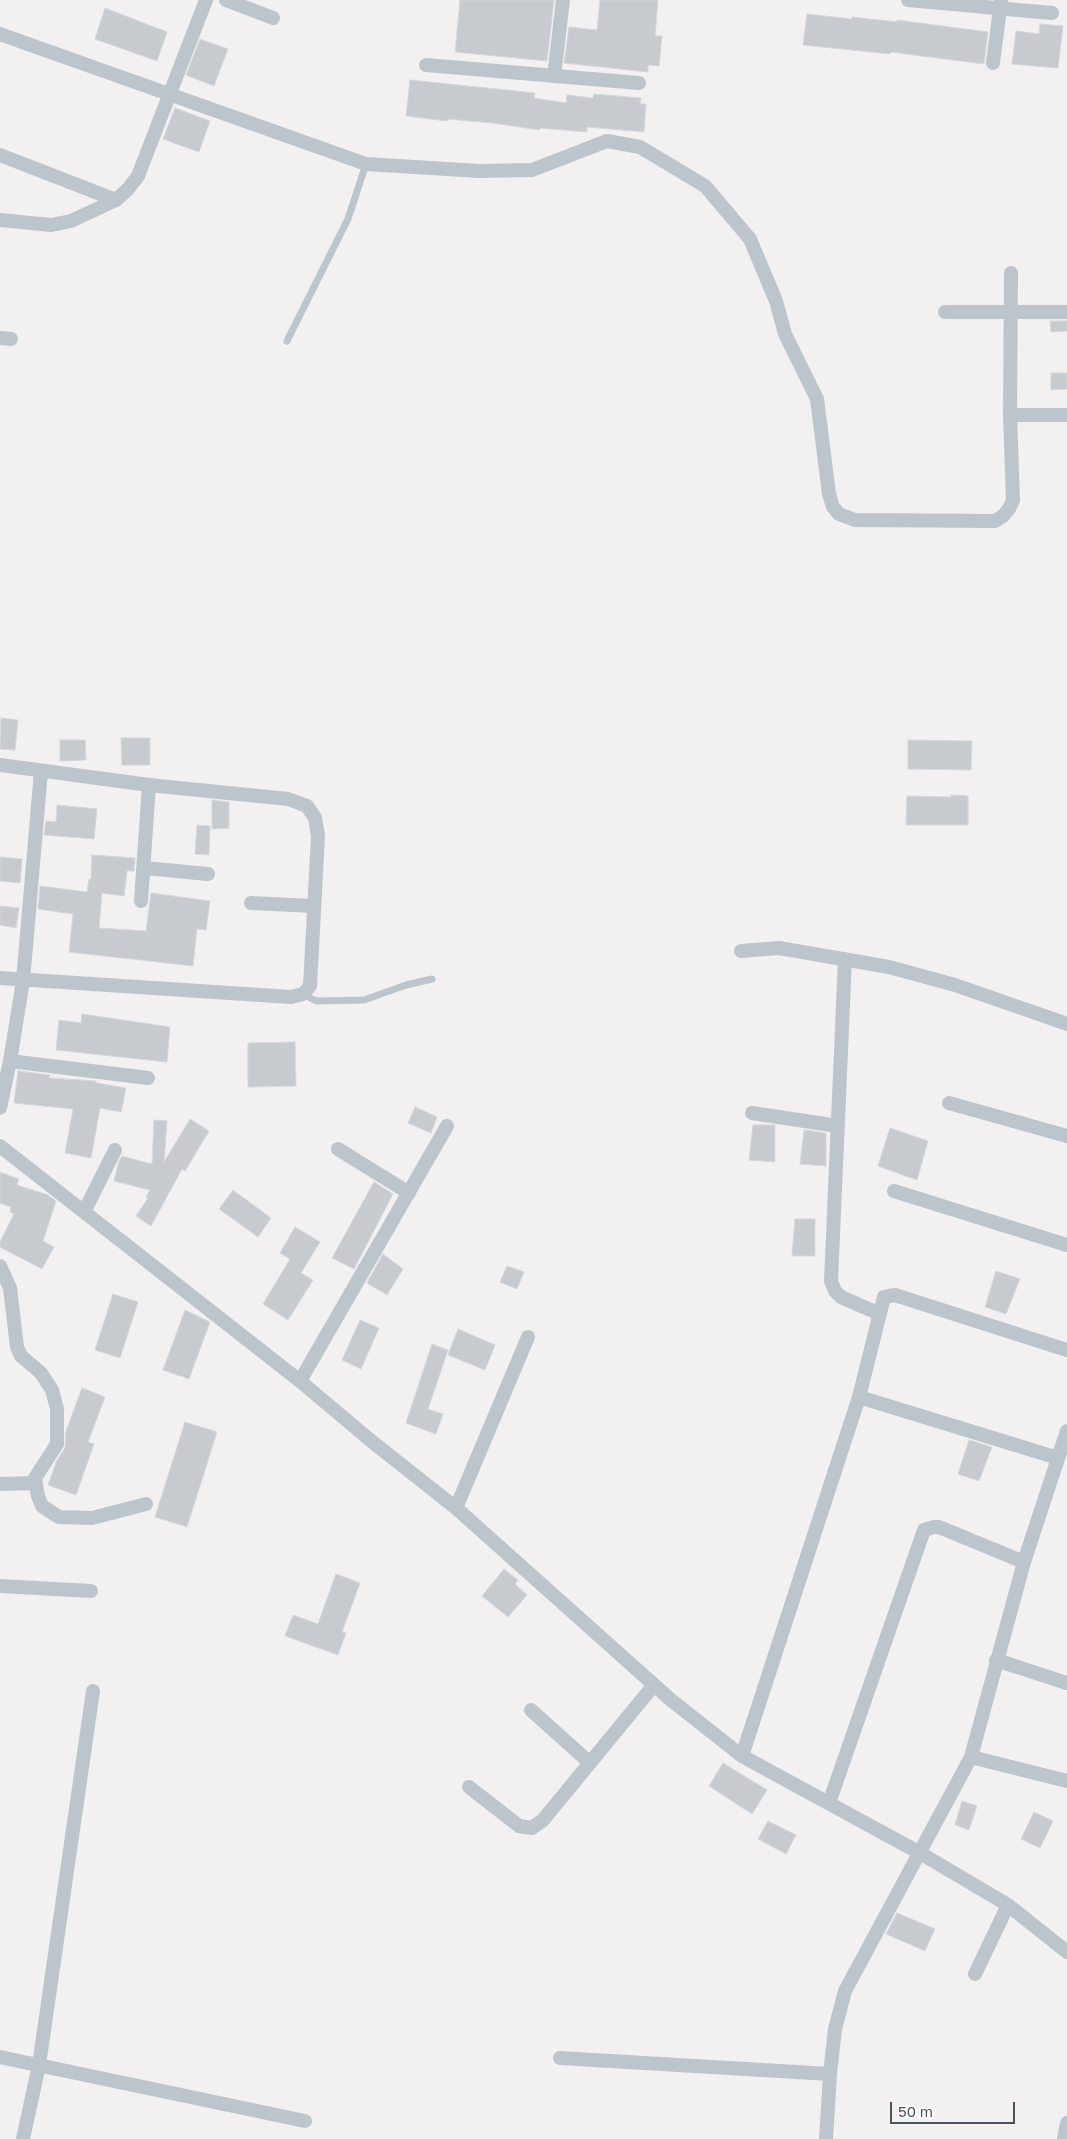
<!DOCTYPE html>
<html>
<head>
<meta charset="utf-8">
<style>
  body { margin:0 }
  #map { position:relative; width:1067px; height:2139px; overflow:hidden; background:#f2f0f0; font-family:"Golos Text",sans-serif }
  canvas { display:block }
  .scale { position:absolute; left:890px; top:2102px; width:125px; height:22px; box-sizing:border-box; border:2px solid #49555c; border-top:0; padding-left:6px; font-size:15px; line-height:18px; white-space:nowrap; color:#49555c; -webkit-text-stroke:4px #fff; paint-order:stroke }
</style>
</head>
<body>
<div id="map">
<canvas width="1067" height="2139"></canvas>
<div class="scale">50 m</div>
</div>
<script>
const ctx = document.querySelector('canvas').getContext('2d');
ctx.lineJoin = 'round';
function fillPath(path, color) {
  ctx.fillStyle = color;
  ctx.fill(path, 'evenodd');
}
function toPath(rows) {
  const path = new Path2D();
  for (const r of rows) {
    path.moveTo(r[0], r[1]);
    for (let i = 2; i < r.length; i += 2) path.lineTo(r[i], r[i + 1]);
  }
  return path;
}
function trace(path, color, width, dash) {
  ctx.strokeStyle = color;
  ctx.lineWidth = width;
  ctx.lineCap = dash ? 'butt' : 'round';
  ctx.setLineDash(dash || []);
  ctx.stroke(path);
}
const building = toPath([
  [460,0,554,0,547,61,455,52,460,0],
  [600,0,658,0,655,36,662,36,659,66,648,65,648,72,564,63,569,27,597,30,600,0],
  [105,8,167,32,157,61,95,39,105,8],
  [807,14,851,19,852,17,897,22,897,20,988,32,984,64,891,52,890,54,803,45,807,14],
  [1040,24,1063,26,1058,68,1012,64,1016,31,1039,34,1040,24],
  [200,39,228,49,214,86,186,75,200,39],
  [410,80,535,93,534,98,566,103,567,95,593,98,594,94,641,98,640,104,646,104,644,132,587,127,587,132,540,128,540,130,492,123,448,119,447,121,406,116,410,80],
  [175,108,210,121,199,152,163,139,175,108],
  [1050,321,1067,321,1067,331,1051,332,1050,321],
  [1051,373,1067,373,1067,389,1051,390,1051,373],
  [1,718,18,720,15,750,0,749,1,718],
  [121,738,150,738,150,765,122,765,121,738],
  [60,740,85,740,86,760,60,761,60,740],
  [908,740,972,741,971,770,908,769,908,740],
  [951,795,968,796,968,825,906,825,907,796,951,797,951,795],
  [212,800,229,802,229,828,212,829,212,800],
  [57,805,97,809,94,839,44,835,46,821,56,822,57,805],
  [197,825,210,826,209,855,195,854,197,825],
  [92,855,135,858,134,871,127,871,124,896,102,893,99,928,146,931,151,893,210,901,206,930,197,929,193,966,69,952,73,914,38,909,40,886,87,892,89,879,91,879,92,855],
  [0,857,22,859,20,883,0,881,0,857],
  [0,906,19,908,16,928,0,925,0,906],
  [82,1014,170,1027,167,1062,56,1050,59,1020,81,1023,82,1014],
  [295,1042,296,1086,248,1087,248,1043,295,1042],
  [18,1071,50,1075,49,1078,96,1081,96,1083,126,1088,121,1112,100,1108,91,1158,65,1153,73,1109,14,1103,18,1071],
  [415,1107,437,1117,431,1133,408,1123,415,1107],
  [190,1119,209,1131,185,1171,182,1169,151,1226,136,1216,148,1198,146,1197,150,1190,114,1181,119,1161,122,1156,152,1164,154,1120,167,1121,164,1162,190,1119],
  [753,1125,775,1125,775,1162,749,1160,753,1125],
  [890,1128,928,1141,917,1180,878,1166,890,1128],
  [804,1130,826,1133,826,1166,800,1164,804,1130],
  [0,1172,19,1179,17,1185,48,1195,56,1201,43,1241,54,1247,42,1269,0,1247,0,1242,14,1214,10,1212,11,1207,0,1203,0,1172],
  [374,1182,393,1194,354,1269,332,1258,374,1182],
  [233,1190,271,1218,258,1237,219,1209,233,1190],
  [795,1219,815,1219,815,1256,792,1256,795,1219],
  [295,1227,320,1242,301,1273,313,1280,288,1320,263,1304,290,1259,280,1253,295,1227],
  [383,1254,403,1269,387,1295,367,1283,383,1254],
  [507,1266,524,1272,517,1289,500,1282,507,1266],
  [996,1271,1020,1279,1006,1314,985,1307,996,1271],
  [113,1294,138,1302,120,1358,95,1350,113,1294],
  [185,1310,210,1322,189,1379,163,1370,185,1310],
  [360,1320,379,1328,361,1369,342,1360,360,1320],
  [458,1329,495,1345,485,1370,448,1355,458,1329],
  [432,1344,448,1350,428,1409,443,1414,436,1434,406,1423,432,1344],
  [82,1388,105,1397,88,1442,94,1444,76,1495,48,1485,57,1460,65,1448,66,1431,82,1388],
  [185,1422,217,1432,187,1527,155,1517,185,1422],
  [969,1440,992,1447,979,1481,958,1474,969,1440],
  [504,1569,518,1580,515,1584,527,1595,508,1617,482,1596,504,1569],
  [336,1574,360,1583,342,1632,346,1633,338,1655,285,1636,293,1615,318,1624,336,1574],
  [723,1763,767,1790,752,1814,709,1786,723,1763],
  [962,1801,977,1806,969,1830,955,1825,962,1801],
  [1034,1812,1053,1821,1040,1848,1021,1839,1034,1812],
  [768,1821,796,1835,786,1854,758,1839,768,1821],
  [897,1913,935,1929,925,1951,886,1934,897,1913]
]);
fillPath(building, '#c7cbcf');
trace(building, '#d4d7db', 1);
trace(toPath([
  [287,341,348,219,366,164],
  [303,994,316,1001,364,1000,406,985,432,979]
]), '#bcc5cc', 7);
trace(toPath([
  [226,0,273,18],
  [908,0,1052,13],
  [0,34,366,164,479,171,532,170,607,141,640,147,705,186,750,239,776,301,785,334,817,399,829,494,833,507,839,514,855,520,995,521,1003,516,1009,509,1013,500,1010,415,1011,273],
  [993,63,1001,1],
  [426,65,639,83],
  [554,76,563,0],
  [0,155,116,200],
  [0,220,51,225,71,221,116,200,128,189,138,176,206,0],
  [945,312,1067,312],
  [0,338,11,339],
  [1010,415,1067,415],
  [0,765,149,785,288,799,307,806,315,818,318,836,310,986,303,994,291,997,0,978],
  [144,868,208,874],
  [141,901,149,785],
  [251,903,314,906],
  [741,951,779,948,889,967,955,985,1067,1024],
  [845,959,831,1281,835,1291,841,1297,880,1314],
  [10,1061,148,1078],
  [949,1103,1067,1136],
  [0,1108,10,1061,23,981,41,771],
  [752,1113,838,1126],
  [0,1146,300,1381,370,1440,456,1508,671,1700,742,1756,920,1853,1008,1905,1067,1952],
  [338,1149,409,1193],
  [894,1191,1067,1245],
  [84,1212,115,1150],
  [0,1266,10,1288,17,1347,21,1356,41,1373,52,1390,57,1409,57,1444,35,1478,38,1496,42,1506,59,1517,92,1518,146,1504],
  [300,1381,447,1126],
  [859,1397,1058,1458],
  [0,1484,35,1483],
  [456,1508,528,1337],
  [0,1586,91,1591],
  [996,1660,1067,1683],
  [531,1710,590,1763],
  [742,1756,859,1397,884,1297,895,1295,1067,1350],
  [971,1757,1067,1781],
  [469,1787,519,1826,532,1828,543,1820,654,1685],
  [829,1803,924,1530,934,1527,939,1527,1024,1562],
  [975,1974,1008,1905],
  [0,2057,305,2121],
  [560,2058,830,2074],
  [23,2139,39,2065,93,1691],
  [826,2139,830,2074,835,2029,845,1991,971,1757,1024,1562,1067,1431],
  [1064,2139,1067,2123]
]), '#bcc5cc', 14);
</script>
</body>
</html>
